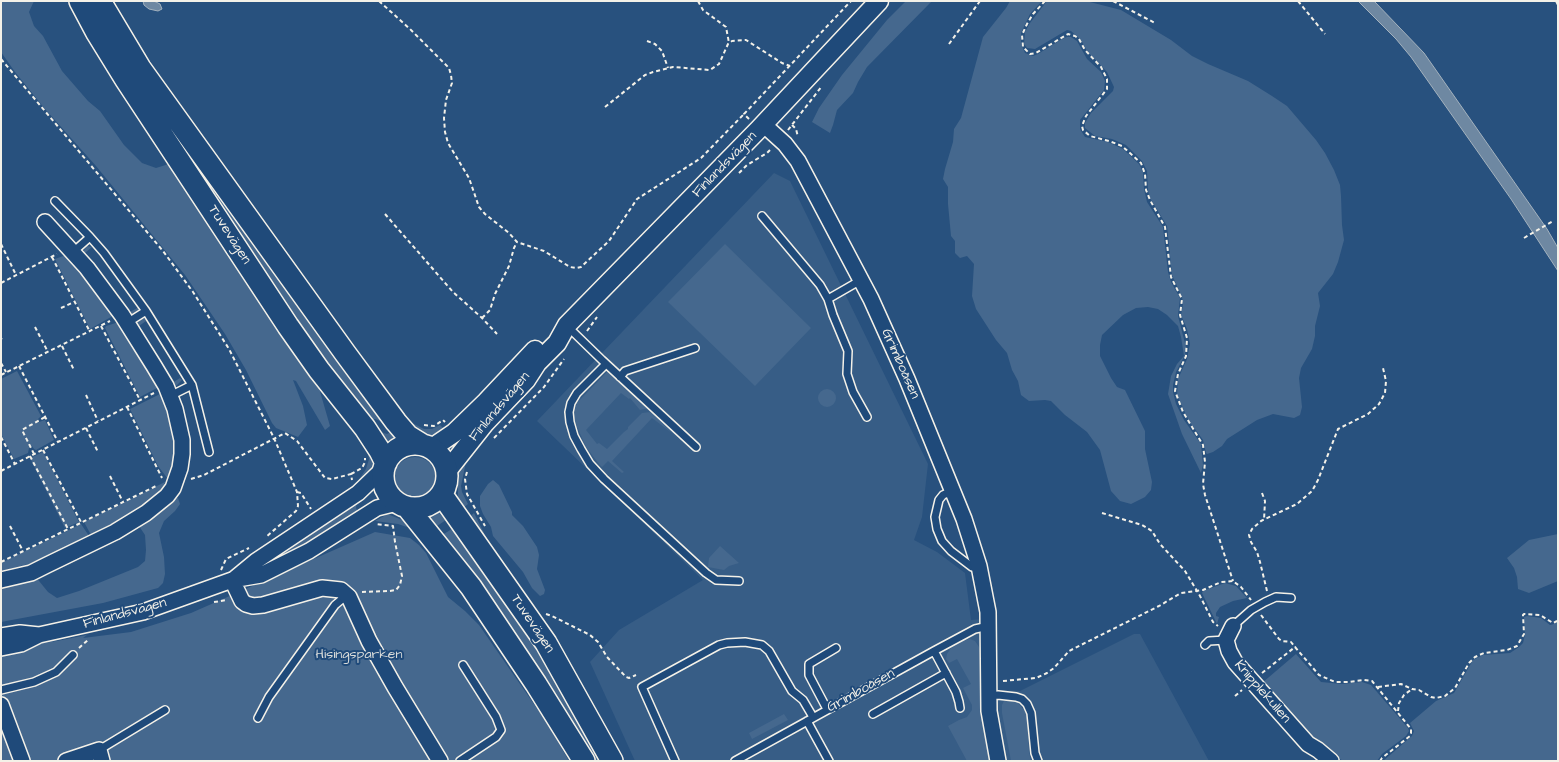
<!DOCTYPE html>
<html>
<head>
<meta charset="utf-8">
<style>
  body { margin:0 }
  #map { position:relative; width:1559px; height:762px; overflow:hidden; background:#28517e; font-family:"Architects Daughter",sans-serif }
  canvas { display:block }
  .frame { position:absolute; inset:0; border:2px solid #f4f1e8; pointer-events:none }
</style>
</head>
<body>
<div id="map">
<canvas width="1559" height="762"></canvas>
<div class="frame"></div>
</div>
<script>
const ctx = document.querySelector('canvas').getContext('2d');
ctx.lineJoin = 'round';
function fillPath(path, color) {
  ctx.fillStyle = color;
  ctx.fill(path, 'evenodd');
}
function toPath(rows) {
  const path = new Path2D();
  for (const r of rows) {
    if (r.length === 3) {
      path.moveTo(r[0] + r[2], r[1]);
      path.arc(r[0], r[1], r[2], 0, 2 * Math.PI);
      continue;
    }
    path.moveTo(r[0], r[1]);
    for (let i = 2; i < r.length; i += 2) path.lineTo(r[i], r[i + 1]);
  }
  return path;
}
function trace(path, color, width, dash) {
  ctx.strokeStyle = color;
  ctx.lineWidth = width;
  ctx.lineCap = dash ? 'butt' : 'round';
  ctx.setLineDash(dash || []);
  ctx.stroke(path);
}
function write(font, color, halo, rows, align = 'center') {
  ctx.font = font + ' "Architects Daughter",sans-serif';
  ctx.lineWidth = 4;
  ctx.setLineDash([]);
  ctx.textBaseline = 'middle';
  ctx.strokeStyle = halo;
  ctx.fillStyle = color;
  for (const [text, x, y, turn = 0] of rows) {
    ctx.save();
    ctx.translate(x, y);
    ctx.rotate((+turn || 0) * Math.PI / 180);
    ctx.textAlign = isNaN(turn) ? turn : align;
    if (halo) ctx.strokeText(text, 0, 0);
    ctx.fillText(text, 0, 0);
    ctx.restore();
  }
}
fillPath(toPath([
  [774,173,790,181,928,464,922,517,914,540,937,552,965,573,971,620,997,618,996,690,1020,691,1134,634,1140,634,1209,761,635,761,590,662,619,630,703,580,537,421]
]), '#375d86');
fillPath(toPath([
  [1,1,34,1,29,12,34,26,43,36,62,71,88,101,100,111,124,145,142,163,156,168,172,163,309,370,319,388,330,426,325,430,296,381,293,380,303,406,307,425,298,437,276,428,272,423,246,370,225,334,185,275,96,166,45,109,15,72,1,52],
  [906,1,932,1,867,67,858,82,853,93,837,110,833,125,830,133,812,122,819,108,842,75,887,20],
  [1010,1,1042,1,1030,14,1021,33,1021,44,1025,53,1033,56,1038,54,1062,39,1067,37,1071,37,1077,41,1087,59,1101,72,1105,81,1104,90,1080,120,1080,129,1085,137,1108,142,1123,149,1139,164,1143,172,1144,189,1147,202,1163,227,1168,272,1171,282,1180,298,1178,316,1186,347,1185,355,1176,372,1173,385,1173,392,1176,404,1184,420,1201,444,1203,465,1201,473,1182,434,1168,394,1171,376,1177,364,1184,356,1181,337,1178,326,1167,315,1158,309,1148,307,1136,308,1123,315,1102,335,1100,345,1100,356,1111,378,1117,387,1125,390,1145,431,1145,449,1152,482,1151,490,1145,497,1131,504,1120,501,1111,491,1100,450,1087,432,1065,415,1051,401,1045,400,1029,401,1021,395,1018,381,1012,370,1007,353,996,340,976,309,972,296,974,264,967,256,960,258,955,253,955,241,951,236,948,204,948,187,943,179,945,169,953,142,954,129,961,118,983,37,1006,8],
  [1047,1,1086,1,1121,10,1171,40,1192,56,1208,64,1248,81,1272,96,1287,106,1316,140,1325,153,1334,170,1340,185,1341,196,1342,225,1344,240,1338,262,1333,274,1318,293,1320,306,1315,326,1315,336,1312,349,1301,368,1299,378,1302,407,1300,415,1294,418,1273,414,1257,420,1227,439,1222,446,1213,452,1207,454,1206,453,1203,440,1189,421,1177,395,1178,379,1187,359,1190,344,1187,329,1181,315,1183,304,1182,297,1172,275,1167,226,1150,198,1148,191,1147,171,1142,161,1126,145,1112,139,1095,136,1085,128,1085,123,1091,113,1113,91,1114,87,1107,72,1087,51,1081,40,1071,31,1067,30,1035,49,1027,48,1024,44,1025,32,1030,23],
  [173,131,388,424,375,419,372,420,366,424,248,248,172,132],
  [725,244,811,328,755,386,668,302],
  [87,246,92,247,85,253,130,312,139,307,138,310,135,313,131,316,82,253],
  [66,255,68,255,113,314,111,317,90,329,55,259],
  [142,319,145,319,146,321,139,326,172,383,180,378,182,380,176,386,173,386,135,325],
  [119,322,157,385,157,388,140,397,105,328,106,326],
  [17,371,41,416,38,419,39,422,45,420,54,440,36,450,34,449,32,446,29,448,28,453,14,459,1,434,1,379],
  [607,372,649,408,640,410,630,398,629,399,621,393,586,430,597,444,599,443,607,449,624,432,628,429,628,427,642,413,651,412,672,433,652,418,612,461,624,472,622,473,608,461,602,467,599,464,586,447,575,422,574,412,577,403],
  [827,398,9],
  [160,394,162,395,172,421,177,455,170,479,168,479,158,466,130,409],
  [408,421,424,429,432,429,440,425,444,429,432,436,425,436,419,435],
  [395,430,400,438,387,444,378,431,387,434],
  [363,442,376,459,370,477,358,485,358,481,366,469,369,459,368,454],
  [43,452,79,522,65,528,30,458],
  [467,457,461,486,462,492,468,504,462,509,458,500,458,472,459,466],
  [415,478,21],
  [493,480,499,485,512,512,512,515,523,526,537,547,539,555,537,569,545,590,544,594,540,596,532,588,523,572,493,536,491,527,483,514,480,506,480,496,488,484],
  [165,482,163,489,158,495,133,512,91,535,84,522],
  [178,498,180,504,175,511,164,521,159,533,164,557,165,574,163,583,158,588,103,603,1,622,1,586,35,576,48,592,57,598,79,591,138,567,145,561,146,550,145,535,139,526,173,499],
  [357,501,356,508,358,512,315,539,254,571],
  [439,513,446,520,431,530,428,519],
  [474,513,490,545,498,555,494,552,467,519],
  [386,515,390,515,407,522,413,529,398,524,375,521],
  [81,524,89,536,36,562,1,571,1,563],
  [452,529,518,614,603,761,595,761,581,739,437,538],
  [375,532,410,538,419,545,426,553,448,597,465,611,479,625,545,720,569,761,1,761,1,649,57,641,87,635,83,638,131,632,191,613],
  [1558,534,1558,581,1529,593,1518,589,1517,577,1514,568,1507,558,1529,540],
  [720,546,739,563,729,566,724,570,708,567,709,558],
  [1225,583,1236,586,1247,598,1233,601,1220,607,1216,613,1216,616,1219,617,1217,624,1202,593,1203,591],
  [1527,616,1541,618,1550,625,1554,624,1558,621,1558,761,1383,761,1412,736,1414,731,1410,723,1436,701,1454,693,1473,660,1483,655,1510,653,1519,647,1523,643,1525,635,1524,617],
  [970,639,975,641,981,650,982,713,990,761,967,761,948,726,959,720,967,717,972,710,972,705,963,688,971,684,957,659,949,663,946,659,947,654,951,648,965,640],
  [1296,654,1321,682,1342,684,1362,682,1371,685,1408,728,1409,731,1406,736,1382,754,1377,761,1343,761,1315,742,1262,683],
  [1004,701,1011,701,1018,703,1023,709,1027,715,1029,752,1031,761,1011,761,1002,713,1002,705],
  [784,714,788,720,752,739,749,733]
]), '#45688e');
const water = toPath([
  [143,1,154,1,160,4,162,9,158,11,149,9,144,5,143,1],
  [1358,1,1374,1,1424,53,1547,229,1558,248,1558,271,1511,199,1411,57,1396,39,1358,1]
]);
fillPath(water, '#6e88a2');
trace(water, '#a4b2be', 1);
const service = toPath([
  [55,201,90,237,104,253,146,311,192,385,209,452],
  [762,216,820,285,828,299,833,315,848,351,847,374,853,392,867,417],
  [73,252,90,237],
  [828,299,861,280],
  [127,323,146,311],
  [567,326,602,360,696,447],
  [606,364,577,393,571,403,569,412,570,422,574,436,581,449,590,464,604,479,706,573,716,580,739,581],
  [620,377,625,371,695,348],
  [170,396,192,385],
  [952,491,943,495,939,500,935,517,937,529,942,541,951,551,972,567,979,566],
  [1233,626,1251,610,1265,602,1276,597,1291,598],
  [1205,645,1209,641,1226,640],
  [934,651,956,692,959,702,960,708],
  [1,690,34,682,56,672,73,655],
  [988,696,998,695,1016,697,1022,699,1027,704,1031,713,1035,753,1038,761],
  [827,709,809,675,809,664,836,648],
  [873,714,946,673],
  [258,718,269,697,335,605,341,600,349,597],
  [807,721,829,761],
  [99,750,165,710],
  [460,761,496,737,501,730,496,717,463,665],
  [675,761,642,687,719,645,727,643,745,642,762,645,769,651,792,691,803,700,813,717],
  [735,761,934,651,975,629,989,626]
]);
const minor = toPath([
  [763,124,785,144,798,161,871,299,907,379,964,519,979,566,988,612,989,711,998,761],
  [1,580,31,573,47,565,115,532,146,513,167,496,173,488,180,468,182,454,182,440,175,409,166,386,154,366,122,315,87,268,45,222],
  [232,580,242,601,246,604,253,606,263,605,322,588,341,590,349,597,369,641,395,687,440,761],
  [233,580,256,561,358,493,384,468],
  [1233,626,1226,640,1229,651,1235,662,1308,744,1318,750,1331,761],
  [1,636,20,633,39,635],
  [1,648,21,644,39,635,143,612,232,580,261,575,309,551,377,508,397,503],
  [1,705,22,761],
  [66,761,99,750,102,761]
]);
const tertiary = toPath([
  [432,448,454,433,486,402,535,350],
  [447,471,485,423,526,380,537,363,557,343,567,325,759,129,879,1]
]);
const secondary = toPath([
  [80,1,97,33,126,80,288,326,319,370,365,428,380,451,386,463],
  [100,1,140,68,345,353,396,422,408,436,421,444],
  [415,476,32],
  [442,495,546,643,612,761],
  [407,507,471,587,536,684,584,761]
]);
trace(service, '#f4f1e8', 10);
trace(minor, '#f4f1e8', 18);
trace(tertiary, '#f4f1e8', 21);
trace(secondary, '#f4f1e8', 24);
trace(toPath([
  [379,1,410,29,449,68,451,75,452,83,446,100,444,118,445,132,448,143,469,178,479,207,485,214,509,233,517,242,544,251,570,267,576,268,581,267,609,241,637,199,701,158,744,114],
  [698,1,703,10,726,27,729,43],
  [1045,1,1033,14,1027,24,1022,35,1023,47,1030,54,1036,53,1068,34,1075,36,1079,39,1085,50,1101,67,1107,79,1107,89,1086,116,1082,126,1083,130,1090,136,1109,141,1122,146,1141,163,1145,174,1146,190,1150,200,1165,227,1171,277,1182,299,1180,315,1187,338,1186,356,1178,374,1175,391,1183,412,1203,445,1205,462,1203,484,1205,495,1233,581],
  [1113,1,1155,23],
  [1298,1,1325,34],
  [1556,1,1558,5],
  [647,41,655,44,662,51,668,68],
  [949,44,980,1],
  [1,59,163,251,193,292,229,349,274,438,297,492,298,506,296,511,266,537],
  [605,107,645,75,653,72,673,67,710,70,719,64,728,44,732,41,746,40,782,63,790,66],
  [749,119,744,114,851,1],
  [792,125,796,129,798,137],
  [788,130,822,86],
  [739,173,747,165,767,153,770,150],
  [385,214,453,292,482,318,497,334],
  [1524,238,1553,221],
  [1,244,16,275],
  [52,257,90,332],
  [1,283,57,254],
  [61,308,74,302],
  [482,318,490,310,495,294,509,266,514,248,517,242],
  [101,326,140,400],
  [35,327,48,352],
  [587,331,597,317],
  [1,339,2,338],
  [62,346,74,370],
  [1,363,6,372],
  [19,366,58,442],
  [1,375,110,321],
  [86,395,98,421],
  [127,407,162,478],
  [424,425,434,426,443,420,445,422],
  [86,428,98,452],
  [1,437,15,464],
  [494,438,544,387,564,359],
  [43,450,81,522],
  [34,454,22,430,45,417],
  [30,456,68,529],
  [1,471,154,393],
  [467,472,465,479,467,494,485,526],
  [351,474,362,468,365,462,365,458],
  [110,476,123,502],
  [191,479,204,475,285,433,297,441,325,478,332,479,351,474,352,480],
  [297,492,301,493,311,509],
  [1262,493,1265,501,1264,520],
  [1102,513,1142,525,1152,531,1160,544,1185,571,1200,596,1213,622,1218,626],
  [10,526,23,551],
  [1,562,158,485],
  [221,570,226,559,249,548],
  [1267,591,1260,562,1257,552,1251,542,1249,535,1252,529,1261,521,1297,504,1312,491,1318,480,1338,429,1368,414,1379,404,1385,393,1386,381,1383,368],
  [362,592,390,591,396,590,400,585,402,576,395,542,393,526,376,524],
  [214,602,227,600],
  [546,614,552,616,590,635,598,642,607,657,626,677,629,678,636,675],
  [1261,615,1279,639,1282,641,1291,642,1295,647],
  [79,648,89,639],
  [1262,673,1295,647,1319,675,1335,682,1348,682,1364,680,1372,681,1411,729,1411,733,1410,736,1382,758,1380,761],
  [1003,681,1036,678,1047,673,1054,668,1069,651,1159,606,1181,593,1203,590,1221,582,1233,581,1241,587,1251,600],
  [1378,687,1401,684,1412,689,1419,690,1431,697,1436,698,1445,696,1455,688,1469,663,1475,657,1484,653,1507,650,1517,646,1524,634,1523,615,1524,614,1540,615,1553,623,1557,621,1558,617],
  [1235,696,1242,690],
  [1398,711,1399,703,1404,695,1412,689]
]), '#f4f1e8', 2, [4, 3]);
trace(service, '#1f4a7a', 7);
trace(minor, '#1f4a7a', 15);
trace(tertiary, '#1f4a7a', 18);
trace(secondary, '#1f4a7a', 21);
write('14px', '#f4f1e8', '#1f4a7a', [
  ["Finlandsvägen",725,165,-46],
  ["Tuvevägen",229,235,57],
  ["Grimboåsen",900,364,66],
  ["Finlandsvägen",500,407,-50],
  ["Finlandsvägen",125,614,-15],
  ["Tuvevägen",532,624,56],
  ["Grimboåsen",861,691,-29],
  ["Knipplekullen",1262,692,49]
]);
write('14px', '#dadcda', '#1f4a7a', [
  ["Hisingsparken",359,655]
]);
</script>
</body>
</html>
